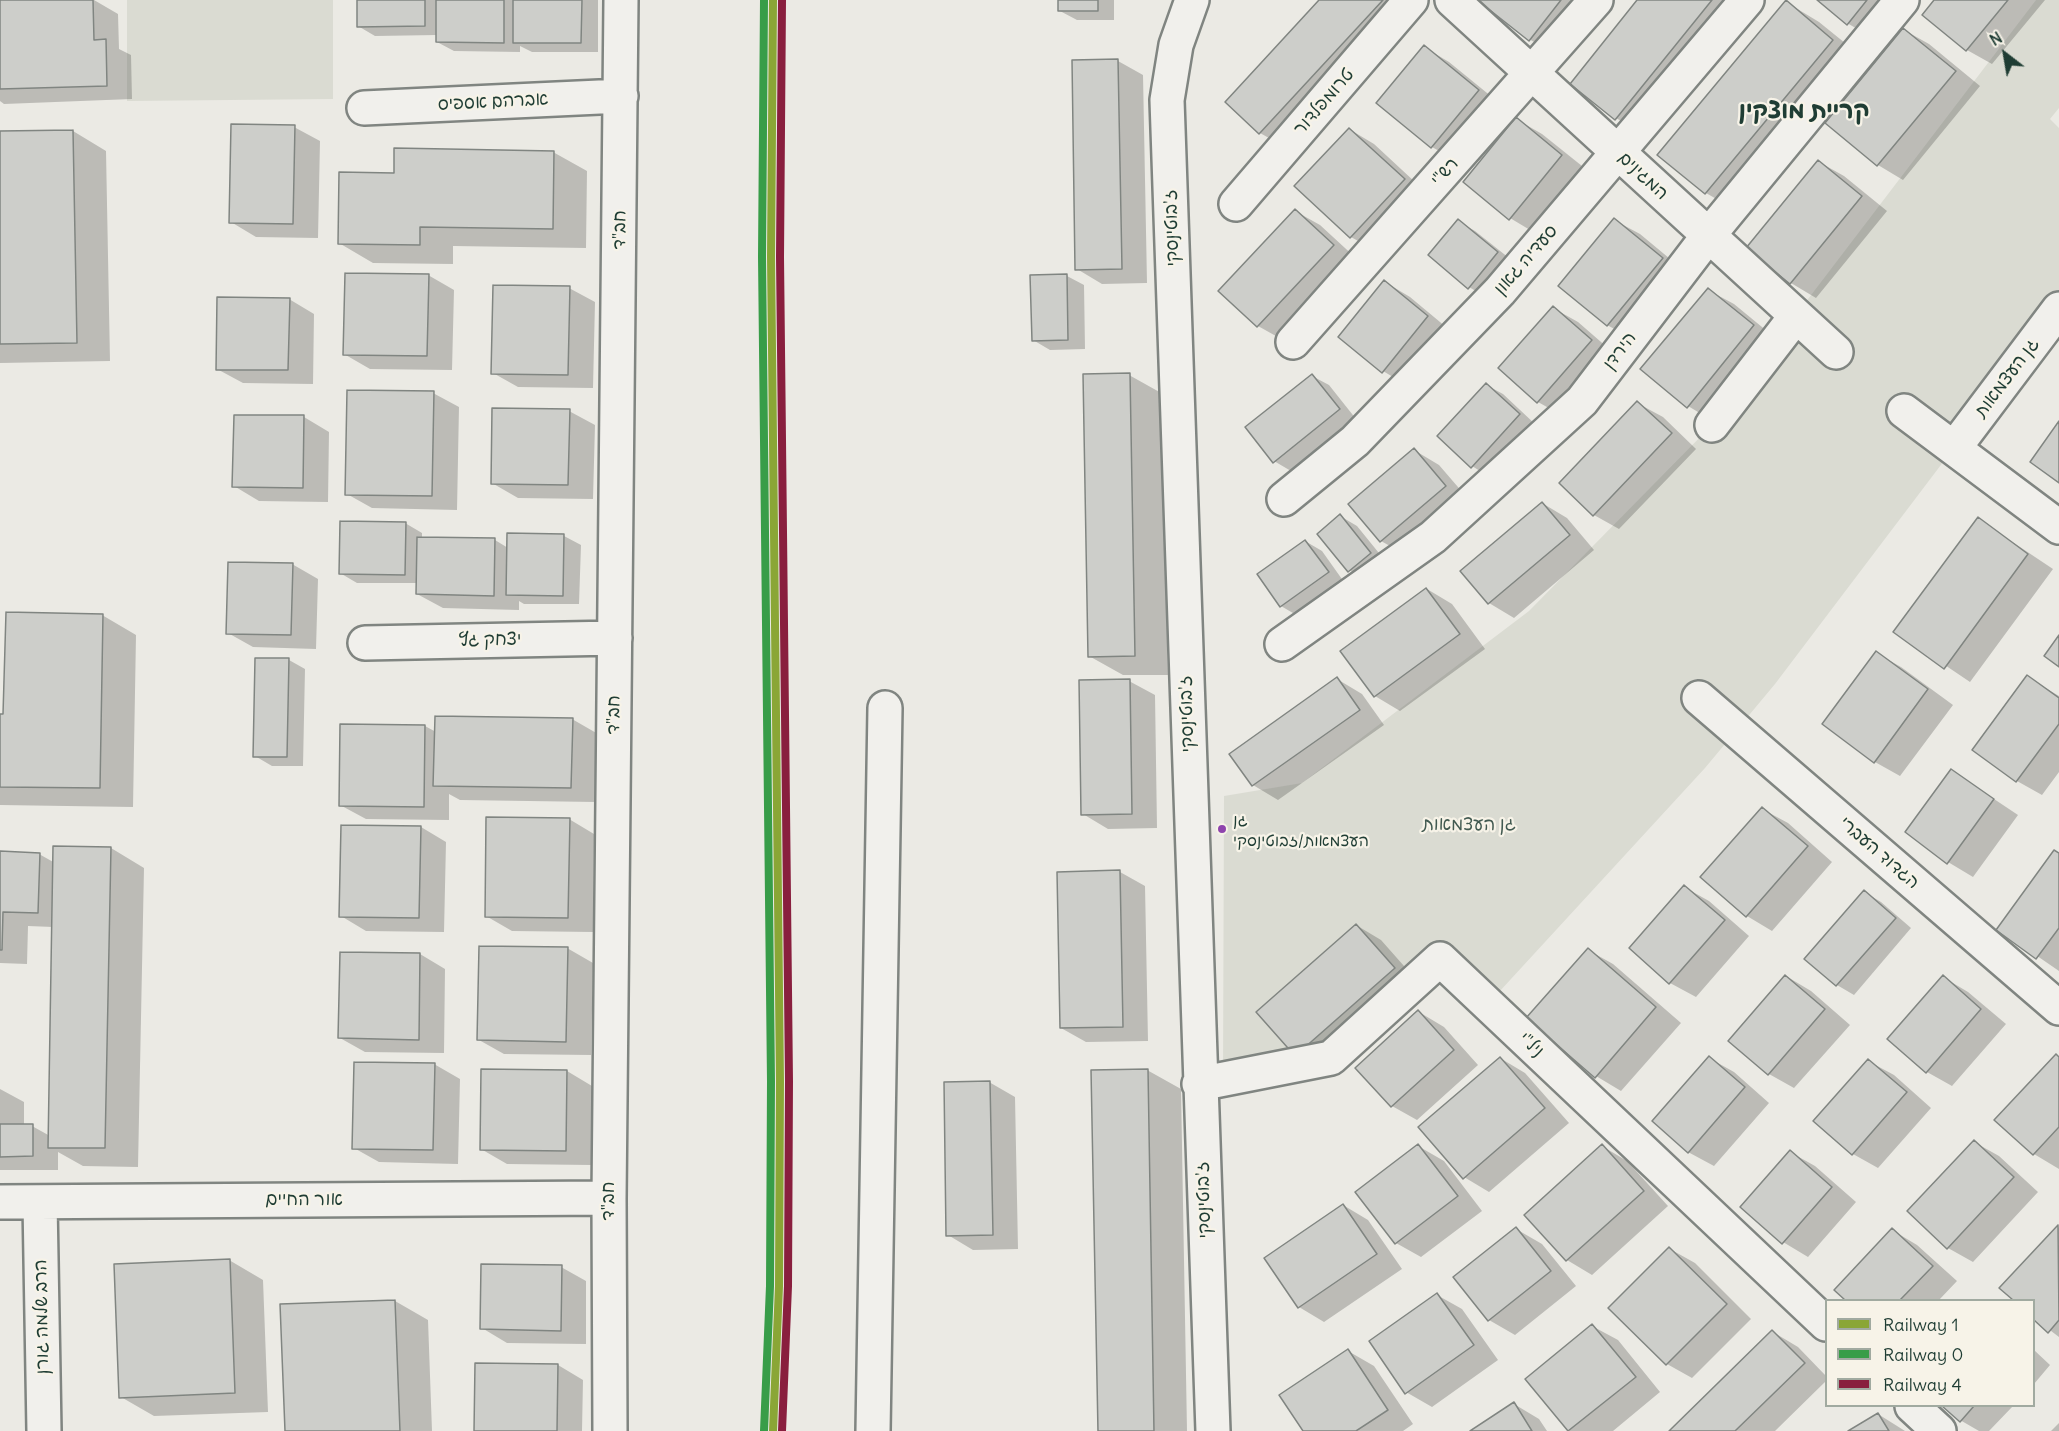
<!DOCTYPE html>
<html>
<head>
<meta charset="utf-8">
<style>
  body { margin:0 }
  #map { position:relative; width:2059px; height:1431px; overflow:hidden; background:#ebeae4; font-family:Delius,sans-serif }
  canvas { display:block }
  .legend { position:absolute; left:1825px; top:1299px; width:210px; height:108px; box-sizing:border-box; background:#f7f3e8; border:2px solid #a1aaa0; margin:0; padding:8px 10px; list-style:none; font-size:18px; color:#1f3d34 }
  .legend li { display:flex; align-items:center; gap:12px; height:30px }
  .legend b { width:30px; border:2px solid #a1aaa0 }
  .north { position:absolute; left:1975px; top:24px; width:60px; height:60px; -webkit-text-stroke:4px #f7f3e8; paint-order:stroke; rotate:329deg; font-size:16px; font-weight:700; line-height:24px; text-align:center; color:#1f3d34 }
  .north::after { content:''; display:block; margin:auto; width:21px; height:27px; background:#1f3d34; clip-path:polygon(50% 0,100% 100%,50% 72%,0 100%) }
</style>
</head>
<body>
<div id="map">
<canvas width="2059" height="1431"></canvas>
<ul class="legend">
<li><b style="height:8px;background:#8aa636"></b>Railway 1</li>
<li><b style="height:8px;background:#389d48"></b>Railway 0</li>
<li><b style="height:8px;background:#891f3e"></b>Railway 4</li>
</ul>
<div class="north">N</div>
</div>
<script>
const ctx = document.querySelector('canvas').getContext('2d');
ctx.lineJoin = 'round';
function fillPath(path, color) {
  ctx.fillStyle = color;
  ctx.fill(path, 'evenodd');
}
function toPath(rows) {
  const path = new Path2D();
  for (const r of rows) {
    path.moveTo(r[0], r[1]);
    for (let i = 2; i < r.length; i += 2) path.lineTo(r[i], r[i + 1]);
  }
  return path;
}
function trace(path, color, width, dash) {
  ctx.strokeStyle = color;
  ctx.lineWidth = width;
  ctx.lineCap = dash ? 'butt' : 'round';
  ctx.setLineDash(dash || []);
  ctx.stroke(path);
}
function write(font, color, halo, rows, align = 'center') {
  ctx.font = font + ' Delius,"Playpen Sans Hebrew",sans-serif';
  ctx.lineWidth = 4.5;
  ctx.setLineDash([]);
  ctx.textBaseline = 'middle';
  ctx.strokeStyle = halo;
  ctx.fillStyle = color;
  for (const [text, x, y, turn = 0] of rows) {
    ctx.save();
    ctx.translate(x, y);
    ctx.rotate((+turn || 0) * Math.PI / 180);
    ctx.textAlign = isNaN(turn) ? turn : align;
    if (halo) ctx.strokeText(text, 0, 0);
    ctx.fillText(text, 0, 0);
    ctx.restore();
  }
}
fillPath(toPath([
  [127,0,333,0,333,99,127,101],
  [2036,0,2059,0,2059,108,2050,119,2059,128,2059,309,1775,684,1705,768,1488,1004,1439,959,1331,1058,1223,1079,1224,796,1302,783,1529,611,1712,425]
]), '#dadbd2');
fillPath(toPath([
  [94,0,118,14,119,49,131,55,132,99,4,104,0,101,0,2],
  [358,0,598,0,598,52,532,52,520,46,520,52,454,51,437,42,437,35,375,36,358,26],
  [1060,0,1114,0,1114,20,1077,20,1060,11],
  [1321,0,1403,0,1285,147,1260,133],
  [1480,0,1610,0,1563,59,1529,39],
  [1639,0,1749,0,1641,133,1616,118],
  [1819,0,1904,0,1873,38,1847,23],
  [1936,0,2045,0,1992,64,1967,50],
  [1786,2,1819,22,1866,60,1739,212,1706,193,1659,155],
  [1904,30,1929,44,1980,86,1903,180,1878,165,1827,123],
  [1424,47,1449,62,1503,106,1457,161,1432,147,1378,102],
  [1118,61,1143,75,1147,283,1102,284,1077,269],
  [1516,119,1542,134,1587,170,1535,233,1510,218],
  [294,127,320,141,318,238,256,237,231,222],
  [1349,129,1374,144,1429,195,1376,251,1351,237],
  [73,131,106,151,110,361,0,363,0,133],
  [553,152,587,171,586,248,453,246,453,264,373,263,339,243,396,174],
  [1819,162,1844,176,1887,211,1816,298,1791,283],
  [1295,211,1320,225,1358,260,1283,340,1258,326,1220,291],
  [1614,220,1640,234,1687,273,1633,339,1607,325],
  [1458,221,1475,231,1514,262,1486,297,1469,287],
  [428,275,454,290,452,370,370,369,344,354],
  [1067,276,1084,285,1085,349,1050,350,1033,340],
  [1385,282,1410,297,1452,332,1408,386,1383,371],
  [569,288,595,302,593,388,518,387,493,373],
  [1708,290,1734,304,1779,341,1713,421,1688,406],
  [289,299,314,314,313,384,243,383,217,369],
  [1553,308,1578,322,1616,355,1563,416,1538,402],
  [1129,375,1163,394,1168,675,1123,675,1089,656],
  [1312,376,1329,385,1356,419,1291,471,1274,461],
  [1486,385,1503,394,1536,425,1488,476,1472,466],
  [433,393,459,407,457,510,372,508,347,494],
  [1637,403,1663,417,1696,449,1619,529,1594,515,1561,483],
  [569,411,595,425,593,499,518,498,492,483],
  [304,417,329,432,328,502,259,501,234,486],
  [1414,450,1439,465,1470,501,1406,555,1381,541],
  [1542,503,1567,518,1594,550,1514,618,1489,603],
  [1340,516,1357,526,1387,563,1366,580,1349,570],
  [1978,519,2053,569,1970,682,1896,632],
  [405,523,422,533,422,538,495,540,508,548,564,536,581,545,579,604,524,604,519,601,519,610,443,608,417,594,418,583,357,583,340,573],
  [1305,541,1322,551,1344,582,1298,616,1281,606],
  [292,564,318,579,316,649,253,647,228,633],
  [1427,589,1452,604,1485,649,1400,711,1375,696],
  [102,615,136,635,133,807,0,805,0,715,5,715],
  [1876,653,1901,667,1953,705,1900,776,1875,762,1824,724],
  [289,660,305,669,303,766,272,766,255,756],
  [2027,677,2059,696,2059,772,2042,795,2017,781],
  [1337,679,1362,694,1384,725,1278,800,1253,785],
  [1129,681,1155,695,1157,828,1108,829,1083,814],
  [572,719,598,734,596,802,460,800,449,794,449,820,366,819,340,805,342,725,425,726,436,732],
  [1952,771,2018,815,1973,877,1948,862],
  [1762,809,1788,823,1832,862,1772,931,1747,916,1702,877],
  [569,819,594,834,593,932,512,931,486,916],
  [421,827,446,842,444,932,366,931,341,916],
  [111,848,144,868,138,1167,83,1166,58,1152,58,1170,0,1170,0,1089,24,1102,24,1126,32,1126,50,1136,53,927,28,926,27,964,0,963,0,853,39,854,55,863],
  [2059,854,2059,971,1998,929],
  [1120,872,1145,886,1148,1041,1086,1042,1061,1028,1058,873],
  [1684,887,1709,901,1749,936,1696,997,1670,983,1631,948],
  [1864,892,1881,902,1911,928,1854,995,1837,985],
  [1356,925,1381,940,1419,983,1321,1070,1296,1055],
  [567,948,593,963,591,1055,504,1054,479,1040],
  [1588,950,1613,964,1681,1023,1621,1091,1596,1076],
  [341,953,420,954,445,969,444,1053,365,1052,340,1038],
  [1786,976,1811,991,1850,1025,1794,1088,1769,1074],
  [1943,977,1968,992,2006,1024,1952,1086,1927,1072],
  [1419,1012,1444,1027,1478,1065,1417,1120,1392,1106],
  [2059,1057,2059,1169,2034,1154],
  [1500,1058,1525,1073,1569,1123,1489,1192,1464,1177],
  [1709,1058,1734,1072,1769,1103,1714,1166,1688,1152],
  [1868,1061,1894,1075,1931,1108,1878,1168,1853,1154],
  [434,1064,460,1079,458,1164,379,1162,354,1148],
  [483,1070,567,1071,592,1086,591,1165,507,1164,481,1149],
  [1147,1070,1181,1089,1187,1431,1099,1431],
  [989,1082,1015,1097,1018,1249,973,1250,948,1235],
  [1974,1142,1999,1156,2038,1192,1973,1262,1948,1248],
  [1418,1146,1444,1161,1482,1211,1421,1257,1396,1243],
  [1602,1146,1627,1161,1668,1206,1592,1275,1567,1260,1526,1215],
  [1790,1152,1815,1166,1856,1202,1808,1257,1783,1242],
  [1343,1205,1368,1220,1402,1269,1324,1322,1299,1307],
  [2059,1227,2059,1337,2034,1318,2034,1300,2015,1300,2001,1288],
  [1516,1229,1542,1244,1576,1286,1515,1335,1489,1320,1455,1277],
  [1892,1230,1917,1245,1957,1281,1939,1300,1848,1300,1836,1290],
  [1670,1249,1695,1263,1751,1319,1692,1378,1667,1364],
  [229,1260,263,1280,268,1412,154,1416,121,1397],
  [561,1267,586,1281,586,1344,507,1343,482,1328],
  [1437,1295,1462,1309,1498,1360,1432,1407,1406,1392],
  [395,1301,428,1320,432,1431,286,1431],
  [1592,1326,1618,1340,1660,1392,1613,1431,1570,1431,1527,1379],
  [1773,1332,1798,1347,1826,1376,1826,1381,1775,1431,1671,1431],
  [2034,1350,2050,1365,2034,1384],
  [1348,1351,1374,1366,1413,1424,1403,1431,1305,1431],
  [477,1364,558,1365,583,1380,582,1431,476,1431],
  [1514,1404,1539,1419,1547,1431,1472,1431],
  [1945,1406,2013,1406,1989,1431,1979,1431,1960,1420],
  [1878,1414,1905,1431,1851,1431],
  [2059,1423,2059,1431,2051,1431]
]), '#0003');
const building = toPath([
  [0,0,93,0,94,40,106,39,107,86,0,89,0,0],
  [357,0,425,0,425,26,357,27,357,0],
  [436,0,504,0,504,43,436,42,436,0],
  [513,0,582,0,581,43,513,43,513,0],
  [1058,0,1098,0,1098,11,1058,11,1058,0],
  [1319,0,1383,0,1259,134,1225,102,1319,0],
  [1477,0,1561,0,1529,41,1477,0],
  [1637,0,1712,0,1615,120,1570,84,1637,0],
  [1786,0,1833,40,1705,194,1657,155,1786,0],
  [1817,0,1867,0,1847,25,1817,0],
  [1934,0,2008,0,1966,51,1922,15,1934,0],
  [1903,28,1956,71,1877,166,1825,123,1903,28],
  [1424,45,1479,90,1431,148,1376,103,1424,45],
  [1118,59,1122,269,1075,270,1072,60,1118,59],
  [1516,117,1562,155,1509,220,1463,182,1516,117],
  [231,124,295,125,293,224,229,223,231,124],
  [1349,128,1405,179,1350,238,1294,186,1349,128],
  [73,130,77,343,0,344,0,131,73,130],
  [394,148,554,151,553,229,420,227,420,245,338,244,339,172,394,173,394,148],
  [1818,160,1862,196,1790,284,1746,248,1818,160],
  [1295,209,1334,245,1257,327,1218,291,1295,209],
  [1614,218,1663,258,1607,326,1558,286,1614,218],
  [1458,219,1498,252,1468,289,1428,255,1458,219],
  [345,273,429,274,427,356,343,355,345,273],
  [1067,274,1068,340,1032,341,1030,275,1067,274],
  [1384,280,1428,316,1382,373,1338,337,1384,280],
  [493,285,570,286,568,375,491,374,493,285],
  [1708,288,1754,325,1687,408,1640,369,1708,288],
  [217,297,290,298,288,370,216,370,217,297],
  [1553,306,1592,340,1537,403,1498,368,1553,306],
  [1130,373,1135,656,1088,657,1083,374,1130,373],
  [1312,374,1340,409,1273,463,1245,427,1312,374],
  [1486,383,1520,414,1471,468,1437,436,1486,383],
  [347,390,434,391,432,496,345,495,347,390],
  [1637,401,1672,433,1593,516,1559,483,1637,401],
  [492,408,570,409,568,485,491,484,492,408],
  [234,415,304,415,303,488,232,487,234,415],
  [2059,421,2059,483,2030,462,2059,421],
  [1414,448,1446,486,1380,542,1348,504,1414,448],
  [1542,502,1570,535,1488,604,1460,571,1542,502],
  [1340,514,1371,553,1348,572,1317,534,1340,514],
  [1978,517,2028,554,1944,669,1893,632,1978,517],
  [340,521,406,522,405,575,339,574,340,521],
  [507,533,564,534,563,596,506,595,507,533],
  [417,537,495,538,494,596,416,594,417,537],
  [1305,540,1329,572,1280,607,1257,574,1305,540],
  [228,562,293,563,291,635,226,634,228,562],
  [1426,588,1460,634,1374,697,1340,651,1426,588],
  [6,612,103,614,100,788,0,787,0,714,3,714,6,612],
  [2059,635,2059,667,2044,656,2059,635],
  [1876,651,1928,689,1874,763,1822,724,1876,651],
  [255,658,289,658,287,757,253,757,255,658],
  [2027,675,2059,698,2059,724,2016,782,1972,750,2027,675],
  [1337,677,1360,710,1252,786,1229,754,1337,677],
  [1130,679,1132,814,1081,815,1079,680,1130,679],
  [435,716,573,718,571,788,433,786,435,716],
  [340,724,425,725,424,807,339,806,340,724],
  [1951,769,1994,799,1947,864,1905,832,1951,769],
  [1762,807,1808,846,1746,917,1700,877,1762,807],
  [486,817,570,818,568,918,485,917,486,817],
  [341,825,421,826,419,918,339,917,341,825],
  [53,846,111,847,105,1148,48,1148,53,846],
  [2054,850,2059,853,2059,928,2036,959,1996,930,2054,850],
  [0,851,40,853,38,913,3,912,2,950,0,950,0,851],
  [1120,870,1123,1027,1060,1028,1057,872,1120,870],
  [1684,885,1725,920,1669,984,1629,948,1684,885],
  [1864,890,1896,918,1836,986,1804,959,1864,890],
  [1356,924,1395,968,1295,1056,1256,1012,1356,924],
  [479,946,568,947,566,1042,477,1040,479,946],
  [1588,948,1656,1007,1595,1078,1526,1018,1588,948],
  [340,952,420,953,419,1040,338,1038,340,952],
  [1785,975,1825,1009,1768,1075,1728,1041,1785,975],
  [1943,975,1981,1009,1926,1073,1887,1039,1943,975],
  [1418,1010,1454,1050,1391,1107,1355,1068,1418,1010],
  [2056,1054,2059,1057,2059,1127,2033,1155,1994,1120,2056,1054],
  [1709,1056,1745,1087,1688,1153,1652,1121,1709,1056],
  [1500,1057,1545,1108,1463,1179,1418,1127,1500,1057],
  [1868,1059,1907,1092,1852,1155,1813,1121,1868,1059],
  [354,1062,435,1063,433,1150,352,1149,354,1062],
  [481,1069,567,1070,566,1151,480,1150,481,1069],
  [1148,1069,1154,1431,1098,1431,1091,1070,1148,1069],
  [990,1081,993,1235,946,1236,944,1082,990,1081],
  [0,1124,33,1124,33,1156,0,1157,0,1124],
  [1974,1140,2014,1177,1947,1249,1907,1211,1974,1140],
  [1418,1144,1458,1196,1395,1244,1355,1192,1418,1144],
  [1602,1144,1644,1191,1566,1261,1524,1215,1602,1144],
  [1790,1150,1832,1187,1782,1244,1740,1207,1790,1150],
  [1343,1204,1377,1254,1298,1308,1264,1258,1343,1204],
  [2058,1225,2059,1320,2048,1333,2034,1320,2034,1300,2013,1300,1999,1288,2058,1225],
  [1516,1227,1551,1271,1488,1321,1453,1277,1516,1227],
  [1892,1228,1933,1266,1900,1300,1845,1300,1834,1290,1892,1228],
  [1669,1247,1727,1304,1666,1365,1608,1308,1669,1247],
  [230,1259,235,1393,119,1398,114,1264,230,1259],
  [481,1264,562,1265,561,1331,480,1329,481,1264],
  [1437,1293,1474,1345,1405,1394,1369,1341,1437,1293],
  [395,1300,400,1431,285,1431,280,1304,395,1300],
  [1592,1324,1636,1377,1568,1431,1525,1379,1592,1324],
  [1772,1330,1805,1363,1735,1431,1669,1431,1772,1330],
  [1348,1349,1388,1410,1356,1431,1303,1431,1279,1395,1348,1349],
  [475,1363,558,1364,557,1431,474,1431,475,1363],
  [1514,1402,1532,1431,1470,1431,1514,1402],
  [1942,1406,1974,1406,1960,1422,1942,1406],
  [1878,1413,1889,1431,1848,1431,1878,1413]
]);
fillPath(building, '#cdceca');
trace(building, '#808581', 1.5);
const minor = toPath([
  [1192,0,1176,45,1167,100,1213,1431],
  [1452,0,1836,352],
  [364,108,621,96],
  [1236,204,1411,0],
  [1293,342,1596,0],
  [1904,411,2059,527],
  [1712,425,1796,316],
  [1955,447,2059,309],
  [1284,499,1355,441,1500,291,1747,0],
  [365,643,615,638],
  [1282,644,1433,537,1582,401,1708,236,1902,0],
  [1699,698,2059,1008],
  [1199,1084,1331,1058,1440,959,1826,1324],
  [0,1202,609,1198],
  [40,1202,44,1431],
  [1912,1406,1939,1431],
  [610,1431,609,1198,621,0],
  [873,1431,885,708]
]);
trace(minor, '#808581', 38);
trace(minor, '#f1f0ec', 33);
trace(toPath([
  [773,0,771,257,780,1081,779,1286,773,1431]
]), '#8aa636', 8);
trace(toPath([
  [764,0,762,257,771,1081,770,1286,764,1431]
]), '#389d48', 8);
trace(toPath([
  [782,0,780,257,789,1081,788,1286,782,1431]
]), '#891f3e', 8);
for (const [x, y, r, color] of [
  [1222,829,5,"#8e44ad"]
]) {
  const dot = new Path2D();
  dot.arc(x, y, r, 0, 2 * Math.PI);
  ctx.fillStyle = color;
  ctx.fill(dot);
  trace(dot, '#f7f3e8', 2);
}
write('16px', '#1f3d34', '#f7f3e8', [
  ["גן",1233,820],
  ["העצמאות/זבוטינסקי",1233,841]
], 'left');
write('18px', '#1f3d34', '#f7f3e8', [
  ["אברהם אספיס",493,102,-3],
  ["טרומפלדור",1324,102,-49],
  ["רש\"י",1445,172,-48],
  ["המגינים",1643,176,43],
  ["ז'בוטינסקי",1172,228,-92],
  ["חב\"ד",620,230,-89],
  ["סעדיה גאון",1526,260,-49],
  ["הירדן",1620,351,-53],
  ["גן העצמאות",2007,378,-53],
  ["יצחק גץ",490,640,-1],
  ["ז'בוטינסקי",1187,714,-92],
  ["חב\"ד",614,715,-89],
  ["הגדוד העברי",1879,853,41],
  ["ניל\"י",1531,1045,43],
  ["אור החיים",304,1200],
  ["ז'בוטינסקי",1204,1200,-92],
  ["חב\"ד",609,1201,-90],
  ["הרב שלמה גורן",42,1317,-91]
]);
write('18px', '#425a51', '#f7f3e8', [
  ["גן העצמאות",1469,825]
]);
write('bold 24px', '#1f3d34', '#f7f3e8', [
  ["קריית מוצקין",1804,111]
]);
</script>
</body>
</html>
